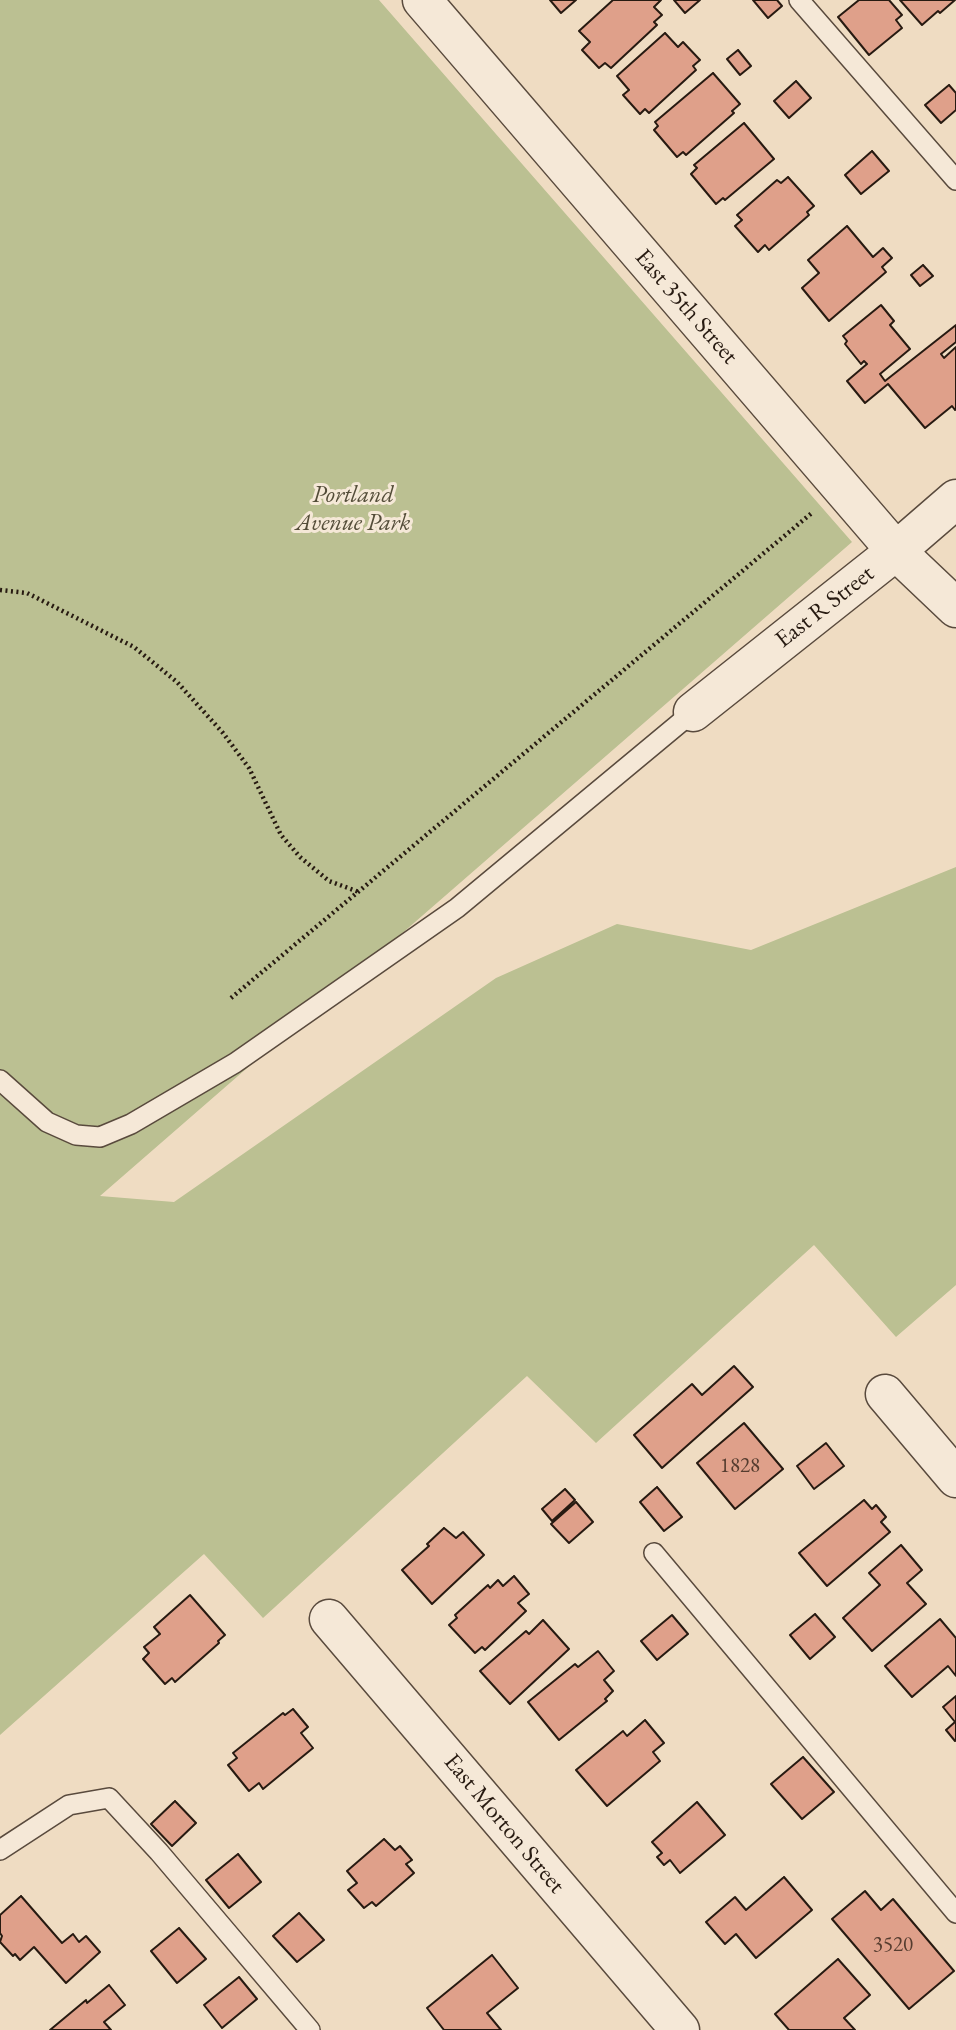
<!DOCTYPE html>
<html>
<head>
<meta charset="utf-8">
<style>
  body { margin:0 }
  canvas { display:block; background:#efdcc2 }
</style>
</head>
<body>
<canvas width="956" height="2030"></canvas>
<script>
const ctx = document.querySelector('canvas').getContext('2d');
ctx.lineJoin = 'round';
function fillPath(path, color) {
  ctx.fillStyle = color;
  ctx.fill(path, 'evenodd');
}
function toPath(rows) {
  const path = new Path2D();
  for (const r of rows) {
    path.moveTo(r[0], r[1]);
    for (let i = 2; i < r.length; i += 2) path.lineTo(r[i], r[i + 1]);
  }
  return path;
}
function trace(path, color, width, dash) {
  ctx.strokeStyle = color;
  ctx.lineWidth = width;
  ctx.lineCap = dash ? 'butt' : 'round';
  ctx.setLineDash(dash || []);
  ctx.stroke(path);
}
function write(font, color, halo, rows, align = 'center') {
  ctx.font = font + ' "EB Garamond",serif';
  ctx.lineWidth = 6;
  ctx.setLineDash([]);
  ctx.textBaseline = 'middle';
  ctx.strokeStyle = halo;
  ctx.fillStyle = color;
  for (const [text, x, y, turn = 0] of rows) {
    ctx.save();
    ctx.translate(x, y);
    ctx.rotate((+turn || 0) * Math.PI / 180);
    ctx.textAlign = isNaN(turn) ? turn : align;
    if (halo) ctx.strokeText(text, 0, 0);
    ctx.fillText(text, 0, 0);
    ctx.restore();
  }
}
fillPath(toPath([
  [0,0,379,0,852,542,100,1196,174,1202,496,978,617,924,751,950,956,867,956,1285,896,1337,814,1245,596,1443,527,1376,263,1618,204,1554,0,1735]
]), '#bbc092');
const building = toPath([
  [550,0,576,0,561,13,550,0],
  [613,0,661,0,654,7,662,15,654,22,657,25,611,68,605,63,599,68,582,50,590,42,579,31,613,0],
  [674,0,700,0,685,13,674,0],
  [753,0,777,0,782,6,768,18,753,0],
  [859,0,889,0,902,15,896,20,902,28,869,55,838,17,859,0],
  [900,0,955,0,940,13,938,11,922,25,900,0],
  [665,33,678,47,683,42,700,60,693,66,696,70,649,113,645,109,640,114,623,95,629,90,617,76,665,33],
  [738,50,751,66,740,75,727,59,738,50],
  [713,73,740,104,732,111,734,113,686,155,683,152,677,157,654,130,658,126,655,122,713,73],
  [796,81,811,98,789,118,774,101,796,81],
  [949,85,956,93,956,110,941,123,925,105,949,85],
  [744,123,774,159,725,200,723,198,716,204,691,174,697,168,694,165,744,123],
  [872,151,889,171,861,194,845,175,872,151],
  [788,177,814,206,807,212,809,215,769,250,765,245,758,252,735,226,742,220,737,215,777,180,781,183,788,177],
  [847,226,873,257,883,248,892,258,882,267,886,272,829,321,802,288,819,273,808,260,847,226],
  [923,265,933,276,920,286,911,275,923,265],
  [881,305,894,321,890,325,910,349,880,374,885,381,956,325,956,342,941,354,944,358,956,347,956,408,955,410,952,406,925,428,888,384,865,403,847,381,867,364,864,361,861,364,845,344,847,341,843,336,881,305],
  [734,1366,753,1387,662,1468,634,1435,692,1384,702,1395,734,1366],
  [744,1423,783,1469,735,1509,697,1463,744,1423],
  [826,1443,844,1466,814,1489,797,1466,826,1443],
  [657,1487,682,1517,664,1531,640,1502,657,1487],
  [565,1489,575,1500,552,1521,542,1509,565,1489],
  [864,1500,872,1509,876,1505,886,1517,881,1522,890,1532,827,1586,799,1553,864,1500],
  [576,1502,593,1522,569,1543,551,1524,576,1502],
  [444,1528,456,1538,463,1532,484,1555,432,1604,402,1570,429,1546,427,1544,444,1528],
  [901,1545,922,1570,907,1583,926,1604,872,1651,843,1618,880,1585,869,1573,901,1545],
  [514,1576,529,1594,518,1603,526,1611,485,1650,482,1647,475,1653,449,1625,457,1618,455,1615,488,1585,490,1588,498,1580,503,1586,514,1576],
  [190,1595,225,1635,218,1641,219,1643,175,1682,172,1678,165,1684,143,1659,149,1653,144,1647,160,1634,154,1627,190,1595],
  [815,1614,835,1637,810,1659,790,1635,815,1614],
  [672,1615,688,1634,657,1660,641,1641,672,1615],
  [940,1619,956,1638,956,1676,948,1666,912,1697,885,1666,940,1619],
  [543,1620,569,1649,510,1704,480,1671,526,1631,529,1634,543,1620],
  [598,1651,614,1671,604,1680,613,1691,605,1699,607,1701,559,1740,528,1702,575,1664,578,1667,598,1651],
  [956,1696,956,1740,955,1741,946,1730,955,1722,943,1707,956,1696],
  [293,1709,308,1727,301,1733,313,1748,263,1789,259,1783,249,1791,228,1765,237,1758,233,1753,283,1713,285,1715,293,1709],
  [645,1720,664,1743,653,1752,660,1761,607,1806,576,1770,623,1731,627,1736,645,1720],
  [803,1757,834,1792,802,1819,771,1784,803,1757],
  [175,1801,196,1823,172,1846,151,1824,175,1801],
  [697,1802,725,1835,680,1873,670,1860,664,1865,657,1857,662,1853,652,1842,697,1802],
  [384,1839,395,1850,400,1846,412,1860,406,1864,414,1873,376,1906,372,1902,364,1908,348,1890,357,1883,347,1871,384,1839],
  [238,1854,261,1882,229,1908,206,1880,238,1854],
  [784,1877,812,1910,756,1958,736,1934,725,1944,706,1922,735,1897,746,1910,784,1877],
  [865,1891,881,1910,893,1899,954,1971,909,2009,832,1919,865,1891],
  [21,1896,62,1943,73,1934,79,1942,86,1936,100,1952,66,1983,34,1947,20,1960,15,1954,13,1956,0,1942,2,1936,0,1933,0,1915,21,1896],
  [299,1913,324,1940,297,1962,273,1936,299,1913],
  [179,1928,206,1959,177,1983,151,1951,179,1928],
  [492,1955,518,1988,487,2013,501,2030,444,2030,427,2008,492,1955],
  [838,1959,870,1995,844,2018,855,2030,789,2030,775,2014,838,1959],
  [239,1977,257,1999,222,2028,204,2005,239,1977],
  [109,1985,125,2005,104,2022,111,2030,50,2030,86,2000,87,2003,109,1985]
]);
fillPath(building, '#dfa08a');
trace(building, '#271a11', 2);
const lane = toPath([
  [799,0,956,180],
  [0,1080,47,1122,76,1135,100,1137,131,1124,235,1063,457,908,693,712],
  [654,1553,956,1913],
  [0,1850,69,1805,109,1798,159,1852,310,2030]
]);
const street = toPath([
  [422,0,896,551,956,608],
  [693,712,896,551,956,499],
  [885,1394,956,1478],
  [329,1619,680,2030]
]);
trace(lane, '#594a3d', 22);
trace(street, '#594a3d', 41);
trace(toPath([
  [0,590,27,593,134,647,177,682,223,733,249,768,281,835,300,857,329,881,359,892],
  [231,998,813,512]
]), '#271a11', 4.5, [2, 3.5]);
trace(lane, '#f5e8d7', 19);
trace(street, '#f5e8d7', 38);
write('21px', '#553c2f', null, [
  ["1828",740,1466],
  ["3520",893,1945]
]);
write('24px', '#271a11', '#f5e8d7', [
  ["East 35th Street",686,307,49],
  ["East R Street",825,607,-38],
  ["East Morton Street",504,1824,50]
]);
write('italic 24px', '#534c38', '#f5e8d7', [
  ["Portland",353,495],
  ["Avenue Park",353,523]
]);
</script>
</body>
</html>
